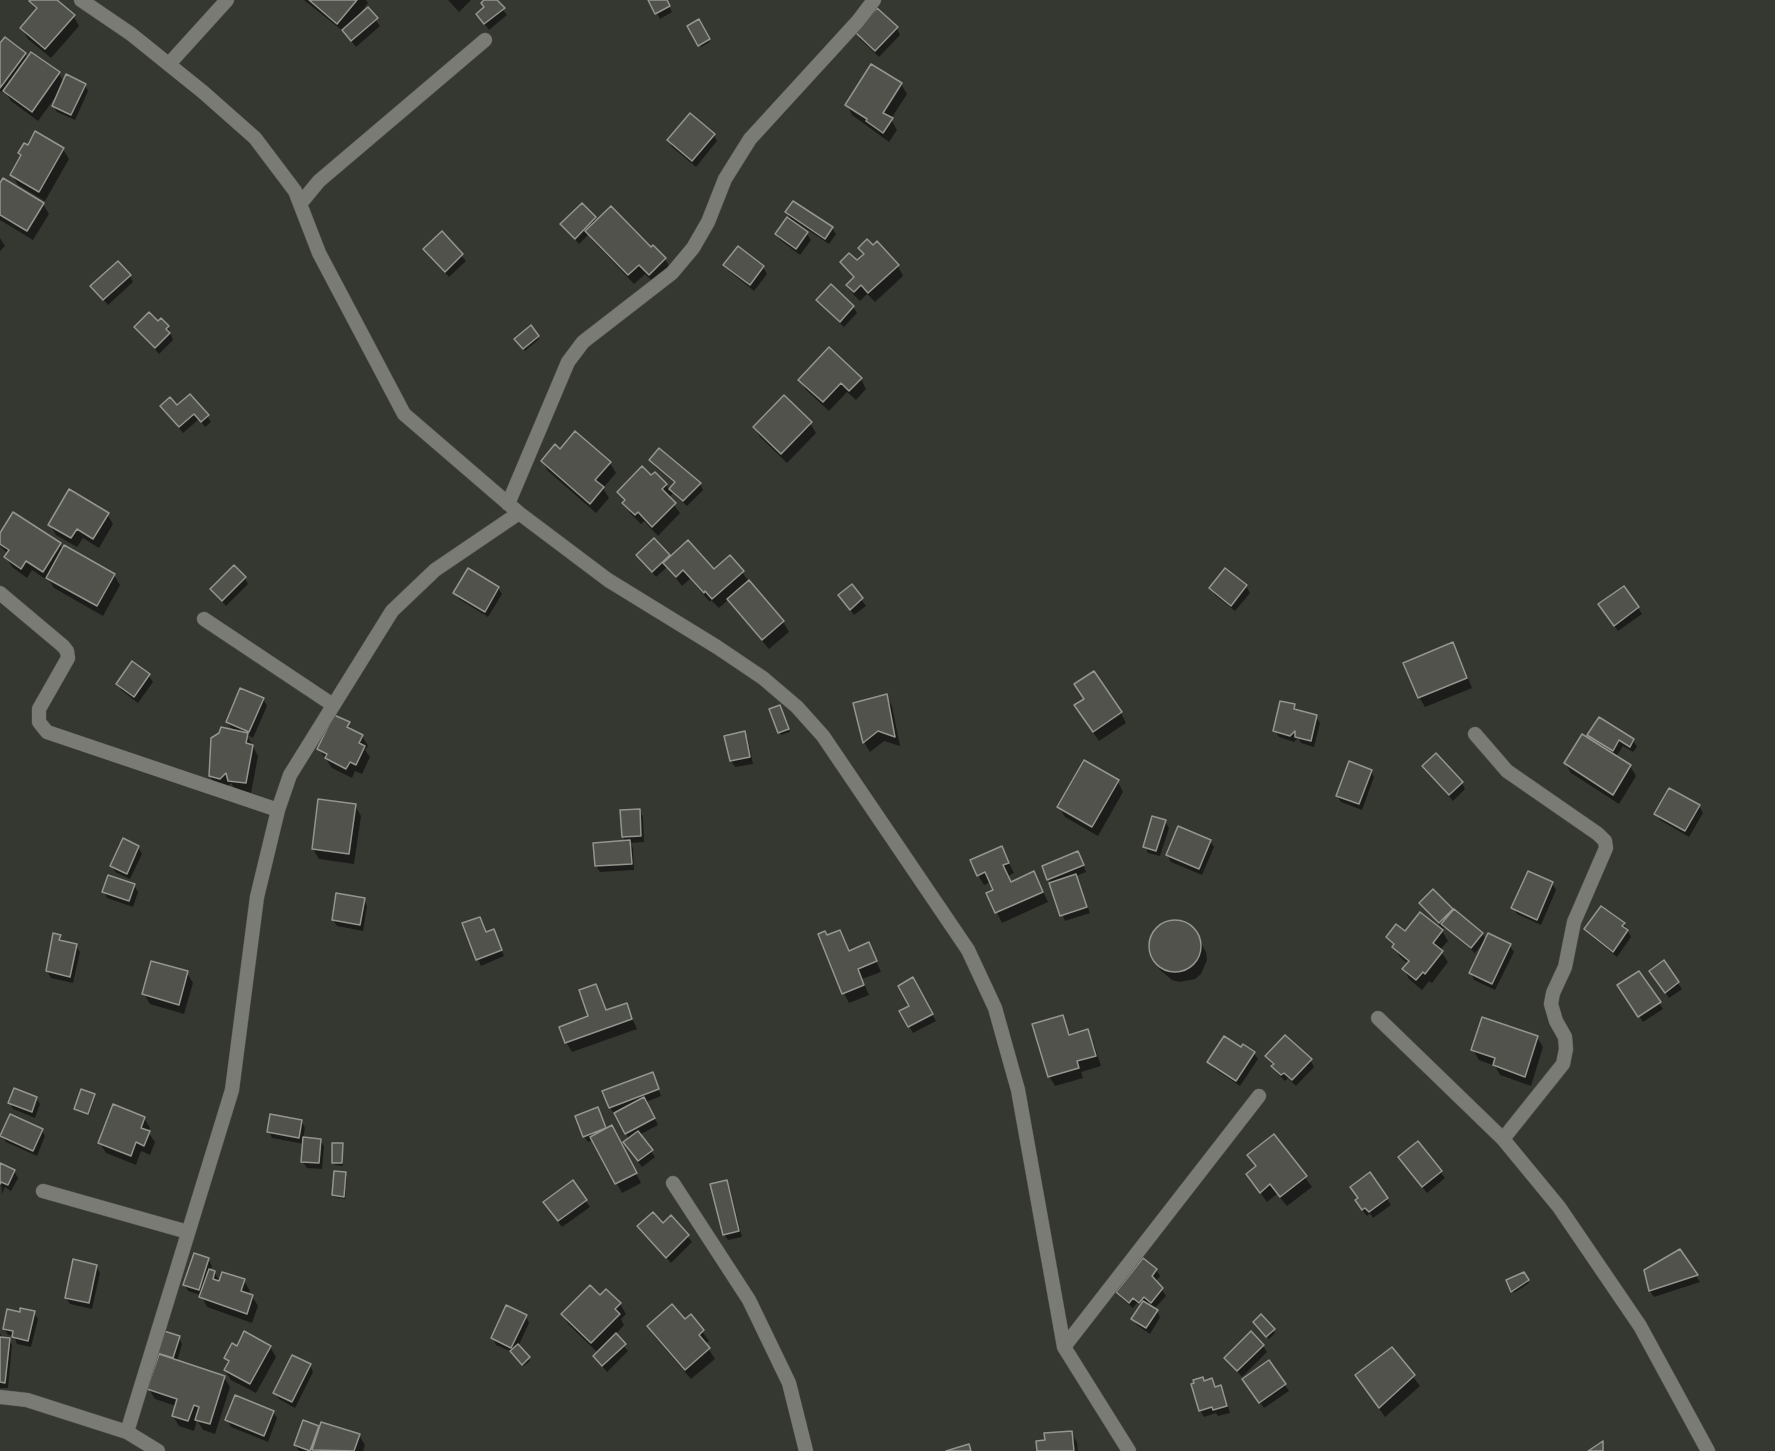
<!DOCTYPE html>
<html>
<head>
<meta charset="utf-8">
<style>
  body { margin:0 }
  canvas { display:block; background:#353731 }
</style>
</head>
<body>
<canvas width="1775" height="1451"></canvas>
<script>
const ctx = document.querySelector('canvas').getContext('2d');
ctx.lineJoin = 'round';
function fillPath(path, color) {
  ctx.fillStyle = color;
  ctx.fill(path, 'evenodd');
}
function toPath(rows) {
  const path = new Path2D();
  for (const r of rows) {
    if (r.length === 3) {
      path.moveTo(r[0] + r[2], r[1]);
      path.arc(r[0], r[1], r[2], 0, 2 * Math.PI);
      continue;
    }
    path.moveTo(r[0], r[1]);
    for (let i = 2; i < r.length; i += 2) path.lineTo(r[i], r[i + 1]);
  }
  return path;
}
function trace(path, color, width, dash) {
  ctx.strokeStyle = color;
  ctx.lineWidth = width;
  ctx.lineCap = dash ? 'butt' : 'round';
  ctx.setLineDash(dash || []);
  ctx.stroke(path);
}
fillPath(toPath([
  [32,0,55,0,73,15,79,26,51,58,28,39,22,29,37,11,31,2],
  [304,0,366,0,368,3,357,17,358,18,368,9,380,26,356,47,344,32],
  [448,0,471,0,459,12],
  [486,0,495,0,507,15,489,30,478,15,485,8],
  [650,0,666,0,672,12,660,19],
  [698,21,710,42,701,47,689,26],
  [897,28,900,35,879,57,860,39,857,33],
  [5,39,25,54,28,59,59,73,64,83,85,85,88,91,75,120,57,112,53,106,58,96,57,95,38,121,11,101,5,91,4,93,0,91,0,45],
  [901,84,907,94,891,119,897,130,889,142,852,115,847,105],
  [714,135,717,141,696,167,672,147,669,141],
  [63,149,69,159,45,201,18,185,12,175,22,157,20,153],
  [0,185,43,204,49,214,33,240,0,220],
  [582,205,597,221,651,249,665,259,671,269,655,284,645,274,634,284,593,241,589,234,579,244,562,225],
  [787,212,832,228,836,234,829,244,793,220,792,222],
  [787,219,807,234,811,240,800,255,780,240,776,234],
  [442,234,466,261,449,277,425,249],
  [0,238,5,246,0,251],
  [738,248,763,267,767,274,754,291,729,271,725,265],
  [860,248,898,266,903,276,875,302,867,294,860,301,854,295,848,285,854,279,842,262,856,263,864,255],
  [130,276,133,282,108,305,92,286],
  [831,286,853,307,857,313,844,327,822,306,818,300],
  [158,323,168,327,173,340,159,354,136,327],
  [538,337,539,339,525,351,518,342],
  [861,379,866,389,856,400,847,392,829,411,806,390,800,380],
  [162,407,177,407,207,416,211,422,205,427,199,419,183,433],
  [810,423,816,433,787,463,760,437,754,427],
  [560,451,610,463,616,473,603,488,609,498,596,513,548,471,542,461],
  [651,460,700,484,703,490,687,506,673,493,669,498,680,513,658,536,644,521,641,524,630,513,619,492,651,477,666,485,670,491,676,484,655,467],
  [107,514,113,524,99,548,83,538,77,547,56,535,50,525],
  [0,536,60,544,63,550,65,547,114,575,120,585,103,616,54,588,50,582,32,570,27,578,12,567,6,557,8,554,0,546],
  [638,555,669,556,670,558,714,571,742,572,749,582,783,622,789,632,769,649,735,609,729,599,719,608,711,600,710,602,690,579,682,586,667,567,656,577],
  [245,578,248,584,226,606,212,590],
  [851,586,866,606,854,615,844,602],
  [1246,586,1250,593,1235,611,1215,595,1211,588],
  [498,588,502,594,488,617,459,599,455,593],
  [1638,608,1642,614,1618,631,1604,611],
  [1458,654,1472,688,1425,707,1419,697],
  [133,664,149,676,153,682,138,703,121,690,118,684],
  [886,696,892,706,900,746,884,741,870,752,864,742,854,704],
  [263,699,267,706,253,738,247,735,258,756,251,793,236,791,231,783,226,789,216,786,210,776,233,731,227,722],
  [1085,699,1121,713,1126,723,1099,741,1082,716],
  [1294,706,1298,712,1316,717,1320,723,1314,747,1301,743,1298,738,1294,742,1279,737,1275,731],
  [781,709,790,732,781,735,771,710],
  [348,723,353,732,362,736,368,746,365,750,370,757,362,774,355,771,352,778,332,768,319,749],
  [744,733,748,739,753,764,735,767,731,761,726,737],
  [1589,735,1633,740,1637,747,1633,752,1623,746,1616,757,1630,766,1636,776,1619,804,1571,773,1565,763,1593,743],
  [1424,766,1462,783,1465,789,1453,801],
  [1371,771,1374,777,1362,810,1341,802,1337,796],
  [1118,782,1123,792,1098,836,1065,817,1059,807],
  [355,806,361,816,354,864,319,859,313,849],
  [1699,806,1703,813,1689,837,1660,820,1656,814],
  [639,810,643,817,644,842,630,843,633,848,634,870,600,872,596,866,626,842,623,837,621,812],
  [1165,821,1169,828,1160,856,1148,853,1145,846],
  [1210,841,1214,847,1202,875,1171,862,1167,855],
  [138,847,142,854,130,879,115,872,112,866],
  [1001,848,1014,873,1008,876,1011,883,1034,873,1048,902,1002,923,988,894,995,891,991,882,984,885,978,875],
  [1081,859,1086,872,1076,876,1090,913,1065,921,1049,879],
  [1528,873,1552,883,1556,890,1541,925,1517,914,1513,908],
  [134,885,138,892,133,907,107,898,104,892],
  [364,899,367,906,363,931,337,926,333,920],
  [1421,904,1452,910,1482,933,1486,940,1510,946,1514,952,1495,990,1474,980,1471,973,1484,942,1475,953,1445,927,1443,929],
  [480,919,486,934,494,931,504,956,481,966,464,924],
  [1178,921,1192,927,1206,952,1207,960,1201,974,1195,979,1179,982,1172,980,1160,970,1154,959,1151,944,1157,929,1162,924],
  [1624,924,1631,937,1617,957,1590,935,1586,929],
  [1442,931,1448,941,1440,950,1448,962,1432,983,1429,981,1422,990,1409,979,1404,969,1408,964,1400,957,1388,937,1405,933],
  [839,932,849,952,869,944,881,972,862,979,869,995,849,1003,844,993,827,937],
  [60,936,63,943,76,946,80,952,73,983,51,978,47,971],
  [1663,962,1682,989,1669,998,1655,977],
  [187,973,193,983,184,1014,150,1004,144,994],
  [1639,973,1663,1009,1643,1022,1623,992],
  [913,980,936,1021,913,1033,901,1012,911,1006],
  [595,986,607,1011,626,1005,637,1029,572,1052,566,1042,590,1017],
  [1062,1016,1071,1036,1087,1031,1093,1041,1101,1066,1081,1072,1083,1078,1055,1086,1049,1076],
  [1537,1037,1543,1047,1531,1086,1500,1075,1495,1066,1479,1060,1473,1050],
  [1242,1049,1254,1053,1258,1059,1240,1086,1213,1068,1209,1062],
  [1267,1056,1310,1060,1314,1067,1296,1086,1288,1078,1285,1081,1277,1073],
  [655,1080,661,1096,646,1102,658,1125,639,1135,655,1157,642,1167,628,1149,629,1139,615,1113,614,1114,610,1107],
  [94,1095,95,1098,89,1115,77,1111,76,1109],
  [36,1098,40,1104,35,1118,13,1109,10,1103],
  [601,1116,606,1130,617,1137,641,1183,622,1193,593,1140,588,1142,584,1136],
  [144,1118,150,1128,148,1132,155,1142,150,1155,141,1151,136,1165,106,1153,100,1143],
  [301,1121,305,1128,303,1139,320,1140,324,1146,322,1169,307,1168,303,1162,304,1144,272,1138,269,1132],
  [42,1130,45,1136,37,1156,6,1142,2,1136],
  [1274,1136,1312,1187,1287,1206,1277,1194,1267,1202,1248,1175,1257,1168,1249,1155],
  [1418,1143,1445,1178,1427,1193,1400,1158],
  [342,1144,343,1166,335,1165,333,1162],
  [0,1164,14,1171,18,1178,11,1191,5,1187,2,1194],
  [345,1174,347,1176,345,1199,335,1197,333,1195],
  [726,1182,730,1188,742,1237,728,1240,724,1234],
  [573,1183,590,1207,562,1227,549,1209],
  [1387,1199,1391,1205,1373,1218,1370,1213,1367,1216,1360,1207],
  [671,1217,692,1242,671,1263,639,1227,663,1225],
  [1680,1251,1700,1282,1654,1297,1650,1291,1646,1271],
  [208,1259,212,1266,210,1271,214,1272,220,1282,244,1281,250,1291,248,1295,252,1296,258,1306,252,1323,207,1307,201,1295,188,1291,185,1285],
  [96,1266,100,1273,92,1309,70,1304,66,1298],
  [1156,1270,1160,1276,1156,1281,1166,1296,1155,1308,1148,1302,1146,1305,1157,1311,1160,1317,1150,1334,1137,1325,1133,1319,1141,1306,1137,1303,1133,1308,1121,1298,1117,1292],
  [1523,1273,1529,1283,1514,1293,1508,1280],
  [600,1297,620,1304,626,1314,621,1319,624,1325,615,1335,628,1351,607,1372,594,1356,598,1353,568,1324,563,1314],
  [21,1313,34,1313,38,1319,31,1347,17,1344,14,1336,8,1335,4,1329],
  [526,1316,529,1323,518,1347,530,1361,524,1366,512,1352,496,1345,493,1338],
  [691,1316,709,1341,705,1344,715,1359,691,1379,654,1336,649,1326,685,1321],
  [1261,1316,1275,1333,1269,1339,1256,1325],
  [0,1334,3,1338,9,1339,12,1345,8,1388,0,1388],
  [179,1338,182,1344,177,1362,224,1377,230,1387,215,1434,203,1430,197,1420,194,1431,179,1426,173,1416,176,1406,155,1399,149,1389,160,1355,159,1353],
  [1263,1346,1267,1352,1242,1377,1226,1358],
  [270,1347,276,1357,256,1393,231,1380,225,1370,229,1364,225,1358,237,1348],
  [1392,1349,1420,1386,1385,1417,1357,1376],
  [1269,1362,1289,1391,1264,1408,1248,1386],
  [310,1365,313,1372,295,1408,279,1399,275,1393],
  [1211,1380,1216,1388,1220,1387,1224,1393,1230,1413,1218,1416,1216,1413,1204,1417,1200,1410,1204,1382],
  [273,1412,277,1418,268,1442,231,1427,227,1420],
  [318,1427,320,1431,359,1435,365,1445,363,1451,299,1451,295,1445],
  [1071,1432,1077,1442,1078,1451,1039,1451,1046,1441]
]), '#0007');
const building = toPath([
  [30,0,57,0,75,15,45,49,20,28,37,8,29,1,30,0],
  [309,0,357,0,337,24,309,0],
  [484,0,497,0,505,8,484,24,476,14,484,7,481,3,484,0],
  [648,0,667,0,670,6,655,14,648,0],
  [368,7,378,18,351,41,342,30,368,7],
  [877,8,898,27,875,51,855,32,877,8],
  [699,19,710,39,698,46,687,26,699,19],
  [5,37,26,53,0,88,0,43,5,37],
  [31,52,60,72,32,112,3,91,31,52],
  [871,64,902,83,883,113,893,118,883,133,866,121,867,119,845,105,871,64],
  [66,74,86,84,71,115,52,106,66,74],
  [690,113,715,134,692,161,667,140,690,113],
  [35,131,64,148,39,192,10,175,21,155,18,153,24,143,28,145,35,131],
  [3,178,44,203,27,231,0,215,0,183,3,178],
  [793,201,833,227,825,239,785,212,793,201],
  [582,203,596,217,575,239,560,224,582,203],
  [611,206,651,247,653,245,666,258,649,275,639,265,628,275,585,231,611,206],
  [787,217,808,232,796,249,775,234,787,217],
  [442,231,463,254,445,272,423,249,442,231],
  [867,239,873,245,877,241,899,265,868,293,861,285,854,292,846,285,854,277,840,262,849,253,857,260,864,254,858,248,867,239],
  [738,246,764,266,750,285,723,265,738,246],
  [118,261,131,275,103,300,90,286,118,261],
  [831,284,854,306,840,322,816,300,831,284],
  [149,312,158,321,161,318,169,326,166,329,170,333,155,348,134,327,149,312],
  [531,325,539,336,523,349,514,339,531,325],
  [829,347,862,378,849,391,841,383,823,402,798,380,829,347],
  [190,394,209,415,201,422,194,414,179,427,160,406,170,397,177,405,190,394],
  [784,395,812,422,781,454,753,427,784,395],
  [575,431,611,462,595,480,604,487,590,504,541,461,555,444,560,449,575,431],
  [659,448,701,483,683,501,669,489,675,482,649,460,659,448],
  [642,466,651,475,655,472,667,484,662,489,676,503,652,527,638,512,635,515,622,503,625,500,617,492,642,466],
  [69,489,109,513,93,539,77,529,71,538,48,525,69,489],
  [13,512,61,543,43,572,26,561,21,569,4,557,9,550,0,544,0,533,13,512],
  [654,538,670,555,652,572,636,555,654,538],
  [688,540,714,569,730,555,744,571,712,599,705,591,704,593,683,570,676,577,663,563,688,540],
  [64,545,115,574,97,606,46,578,64,545],
  [234,565,246,577,222,601,210,589,234,565],
  [468,568,499,587,485,612,453,593,468,568],
  [1225,568,1247,585,1231,606,1209,588,1225,568],
  [749,580,784,621,762,640,727,599,749,580],
  [852,584,863,598,850,610,838,595,852,584],
  [1624,586,1639,607,1614,626,1598,604,1624,586],
  [1453,642,1467,678,1418,698,1403,663,1453,642],
  [132,661,150,674,134,697,116,684,132,661],
  [1094,671,1122,712,1093,732,1074,705,1084,699,1074,684,1094,671],
  [240,688,264,698,249,732,226,722,240,688],
  [887,694,895,737,878,731,863,743,853,703,887,694],
  [1280,701,1295,704,1294,709,1317,715,1311,741,1295,737,1295,731,1290,736,1273,731,1280,701],
  [780,705,789,729,778,733,769,709,780,705],
  [334,715,350,722,347,727,363,735,359,743,365,746,356,765,350,762,346,769,325,758,327,754,317,749,334,715],
  [1599,717,1634,739,1630,747,1619,740,1613,751,1587,735,1599,717],
  [221,727,248,733,246,743,253,745,246,783,228,781,226,773,220,779,209,776,211,738,219,733,221,727],
  [745,731,750,757,730,761,724,736,745,731],
  [1582,734,1631,765,1613,795,1564,763,1582,734],
  [1436,753,1463,782,1449,795,1422,766,1436,753],
  [1084,760,1119,780,1092,827,1057,807,1084,760],
  [1349,761,1372,770,1359,804,1336,796,1349,761],
  [1669,788,1700,805,1685,831,1654,814,1669,788],
  [318,799,356,804,349,854,312,849,318,799],
  [640,809,641,836,622,837,620,810,640,809],
  [1152,816,1166,820,1156,851,1143,847,1152,816],
  [1178,826,1211,840,1199,869,1166,855,1178,826],
  [123,838,139,846,127,874,110,866,123,838],
  [630,840,632,864,595,866,593,843,630,840],
  [1002,846,1009,863,1003,865,1011,882,1034,871,1043,892,995,913,986,893,993,890,985,872,977,876,970,860,1002,846],
  [1078,851,1084,865,1047,880,1042,866,1078,851],
  [1528,871,1553,882,1537,920,1511,908,1528,871],
  [1076,874,1087,907,1060,916,1049,883,1076,874],
  [108,875,135,884,129,901,102,892,108,875],
  [1433,889,1453,909,1439,923,1419,903,1433,889],
  [336,893,365,898,360,925,332,920,336,893],
  [1601,906,1625,923,1622,926,1628,930,1613,952,1584,929,1601,906],
  [1454,909,1483,933,1471,948,1441,924,1454,909],
  [1420,912,1443,930,1433,943,1443,951,1425,974,1423,972,1416,980,1402,969,1409,961,1392,947,1394,944,1386,937,1396,924,1405,931,1420,912],
  [480,917,486,932,494,929,502,950,476,960,462,923,480,917],
  [1175,946,26],
  [840,930,849,951,869,942,877,961,858,969,864,985,842,994,818,934,825,931,827,935,840,930],
  [53,933,61,935,59,940,77,944,70,977,46,971,53,933],
  [1488,933,1511,944,1492,984,1469,973,1488,933],
  [1664,960,1679,982,1665,993,1649,971,1664,960],
  [151,961,188,971,179,1005,142,994,151,961],
  [1639,971,1661,1002,1638,1017,1617,985,1639,971],
  [913,977,933,1014,908,1027,899,1011,909,1006,898,986,913,977],
  [596,984,606,1010,627,1003,632,1019,565,1043,559,1027,588,1016,579,990,596,984],
  [1063,1015,1069,1035,1088,1029,1096,1056,1077,1061,1079,1068,1048,1077,1032,1024,1063,1015],
  [1482,1017,1538,1036,1525,1077,1493,1065,1495,1058,1471,1050,1482,1017],
  [1285,1035,1312,1059,1292,1080,1284,1073,1281,1075,1271,1066,1274,1064,1265,1056,1285,1035],
  [1224,1036,1241,1047,1243,1044,1255,1052,1236,1081,1207,1062,1224,1036],
  [653,1072,659,1089,609,1108,602,1091,653,1072],
  [14,1088,37,1097,32,1112,8,1103,14,1088],
  [81,1089,95,1094,88,1114,74,1109,81,1089],
  [644,1097,655,1118,625,1134,614,1113,644,1097],
  [113,1104,145,1117,141,1128,150,1131,144,1146,136,1142,131,1156,98,1143,113,1104],
  [598,1107,606,1128,583,1137,575,1116,598,1107],
  [10,1114,43,1129,33,1151,0,1136,10,1114],
  [270,1114,302,1120,299,1138,267,1132,270,1114],
  [612,1125,637,1173,615,1184,590,1137,612,1125],
  [638,1131,653,1150,638,1161,623,1142,638,1131],
  [1274,1134,1307,1176,1280,1197,1270,1184,1260,1193,1246,1174,1256,1166,1247,1155,1274,1134],
  [303,1137,321,1139,319,1163,301,1162,303,1137],
  [1418,1141,1442,1171,1422,1187,1398,1157,1418,1141],
  [332,1143,343,1143,342,1163,332,1163,332,1143],
  [0,1163,15,1170,8,1185,1,1182,0,1184,0,1163],
  [334,1171,346,1172,344,1197,332,1195,334,1171],
  [1370,1172,1388,1198,1369,1212,1365,1208,1362,1210,1355,1200,1358,1198,1350,1187,1370,1172],
  [573,1180,587,1200,558,1221,543,1202,573,1180],
  [727,1180,739,1231,723,1235,710,1184,727,1180],
  [653,1212,663,1223,671,1215,689,1235,666,1258,637,1226,653,1212],
  [1680,1249,1698,1275,1649,1291,1644,1270,1680,1249],
  [194,1253,209,1258,199,1290,183,1285,194,1253],
  [1143,1258,1157,1269,1152,1276,1163,1288,1151,1303,1144,1297,1139,1303,1133,1298,1129,1303,1116,1292,1143,1258],
  [73,1259,97,1265,89,1303,65,1298,73,1259],
  [209,1269,215,1271,213,1279,219,1281,222,1272,245,1279,241,1291,253,1295,247,1314,199,1297,209,1269],
  [1524,1272,1529,1280,1511,1292,1506,1280,1524,1272],
  [590,1285,600,1295,606,1289,621,1303,615,1309,620,1314,591,1343,561,1314,590,1285],
  [1143,1301,1158,1310,1146,1328,1131,1319,1143,1301],
  [672,1304,685,1319,691,1314,704,1330,699,1335,710,1348,685,1370,647,1326,672,1304],
  [506,1305,527,1315,511,1348,491,1338,506,1305],
  [20,1308,35,1311,28,1341,12,1337,13,1331,3,1329,7,1309,20,1312,20,1308],
  [1261,1314,1275,1329,1266,1337,1253,1322,1261,1314],
  [164,1331,180,1336,173,1358,157,1353,164,1331],
  [244,1331,271,1346,250,1384,224,1370,229,1361,224,1358,232,1343,237,1346,244,1331],
  [1251,1331,1264,1345,1237,1371,1224,1358,1251,1331],
  [616,1333,626,1344,602,1366,593,1356,616,1333],
  [0,1337,10,1338,5,1383,0,1382,0,1337],
  [518,1344,530,1357,522,1365,510,1351,518,1344],
  [1392,1347,1415,1375,1379,1408,1355,1375,1392,1347],
  [159,1354,225,1376,210,1424,195,1420,199,1407,194,1405,188,1421,172,1416,177,1399,147,1389,159,1354],
  [292,1355,311,1364,292,1402,273,1393,292,1355],
  [1269,1360,1286,1384,1259,1403,1242,1379,1269,1360],
  [1203,1377,1204,1381,1212,1378,1215,1387,1221,1385,1227,1406,1213,1410,1212,1407,1199,1411,1191,1384,1194,1383,1193,1380,1203,1377],
  [235,1395,274,1411,264,1436,225,1420,235,1395],
  [303,1420,319,1426,310,1451,294,1445,303,1420],
  [321,1422,360,1434,354,1451,312,1450,321,1422],
  [1072,1431,1074,1451,1037,1451,1036,1441,1045,1440,1044,1433,1072,1431],
  [1603,1441,1603,1451,1588,1451,1603,1441],
  [969,1444,971,1451,946,1451,969,1444]
]);
fillPath(building, '#51524c');
trace(building, '#93958e', 1.5);
const street = toPath([
  [81,0,131,34,203,92,255,138,295,191,319,253,404,414,519,513,608,580,717,647,763,678,797,707,823,736,968,950,995,1008,1018,1090,1064,1347,1129,1451],
  [169,64,227,0],
  [300,204,319,181,485,40],
  [508,504,568,362,583,342,672,273,693,248,708,222,725,179,750,139,858,21,874,0],
  [0,593,63,646,67,651,68,658,39,709,39,722,47,732,278,810],
  [204,619,333,705],
  [1475,734,1507,771,1598,834,1605,841,1606,848,1574,922,1565,967,1553,993,1551,1004,1556,1021,1565,1037,1566,1049,1563,1064,1503,1139],
  [1378,1018,1503,1139,1559,1207,1640,1326,1708,1451],
  [673,1183,749,1300,789,1383,806,1451],
  [43,1191,188,1232],
  [1064,1347,1259,1096],
  [0,1397,27,1400,127,1432,158,1451],
  [127,1432,232,1090,257,897,278,810,290,775,392,611,435,570,519,513]
]);
trace(street, '#52534e', 15);
trace(street, '#797b74', 14);
</script>
</body>
</html>
